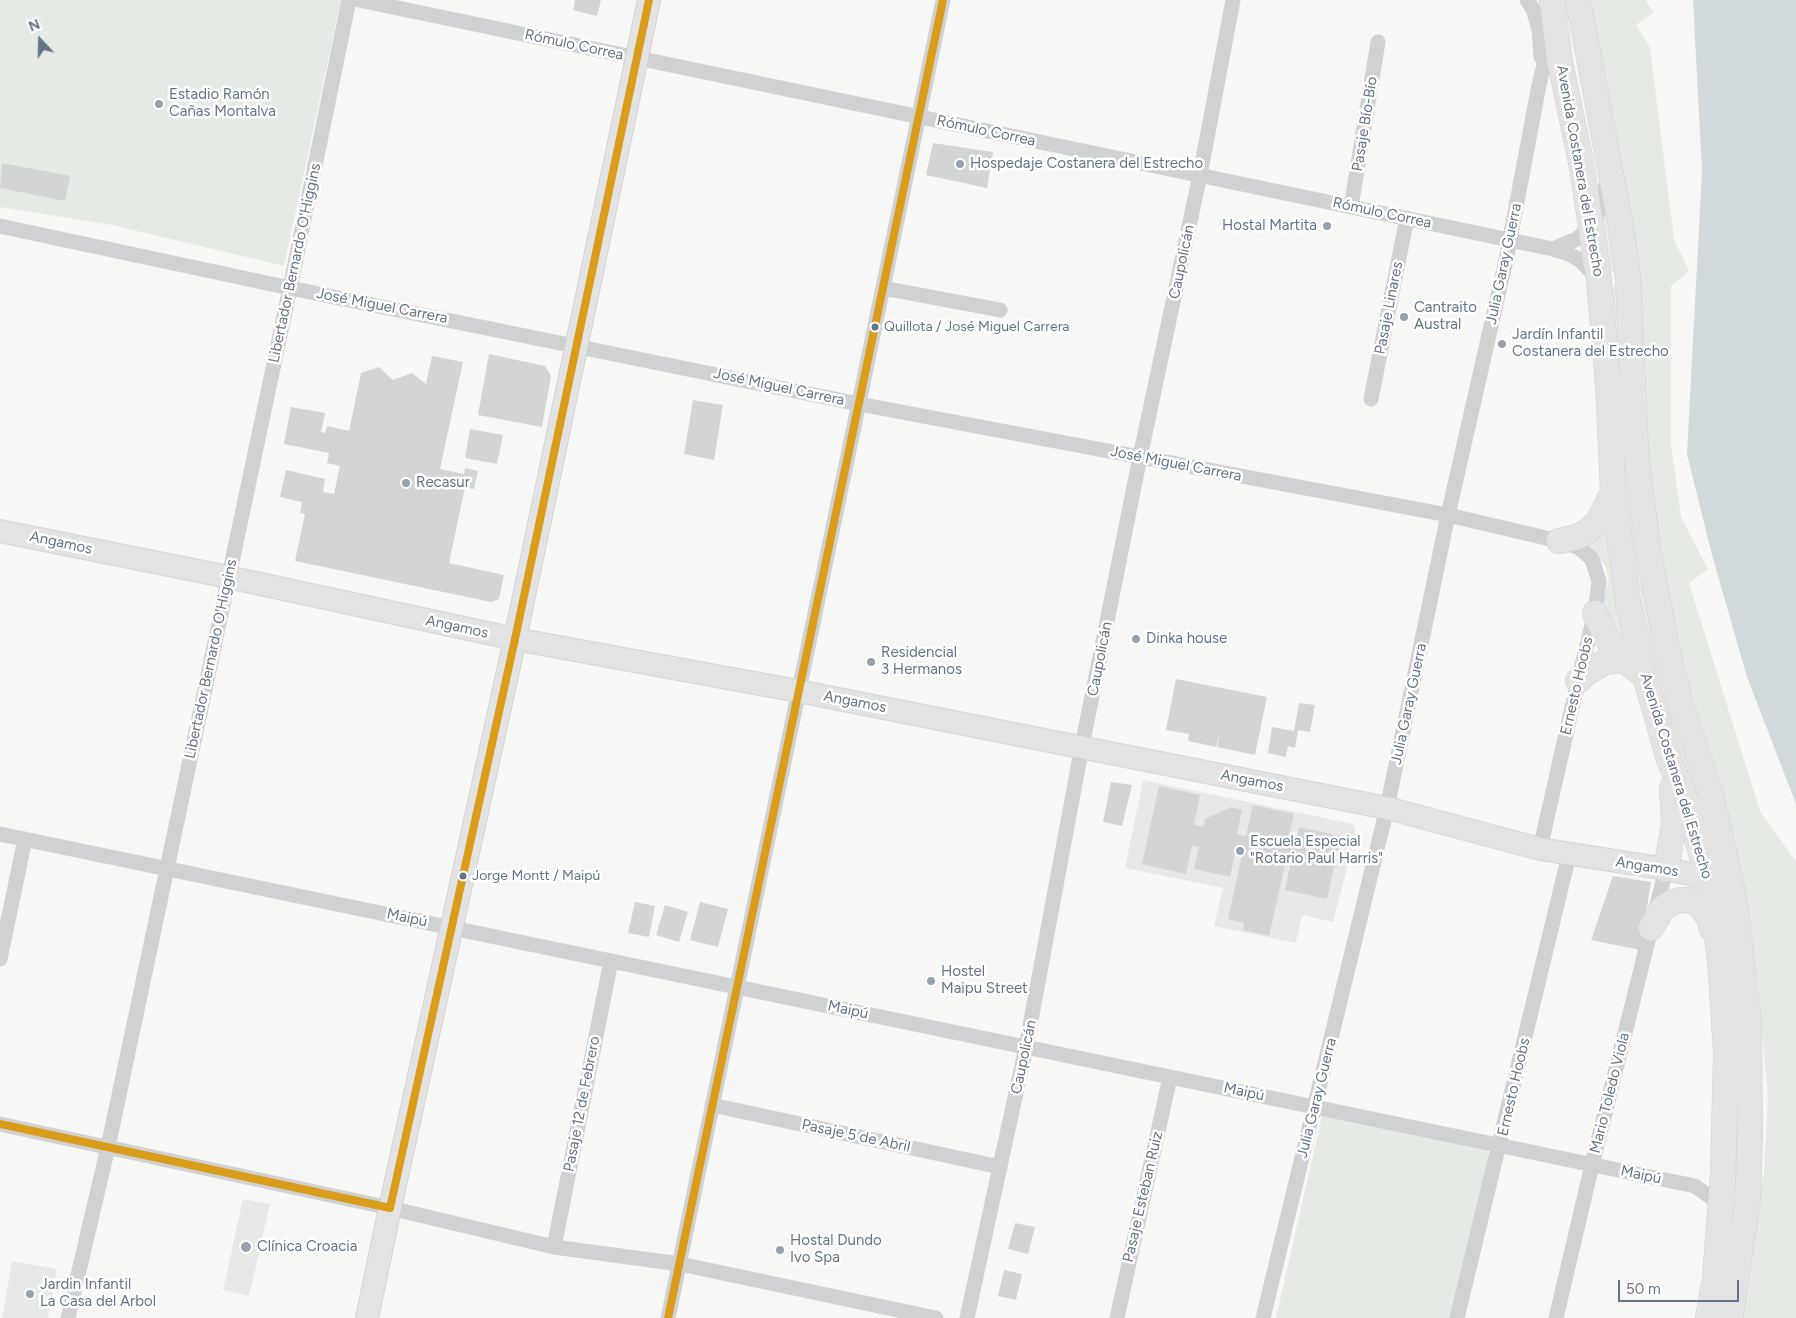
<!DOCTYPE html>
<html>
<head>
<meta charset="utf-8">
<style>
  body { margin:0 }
  #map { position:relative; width:1796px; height:1318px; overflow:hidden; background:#f7f7f6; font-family:Figtree,sans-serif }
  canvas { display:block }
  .north { position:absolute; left:15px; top:15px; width:50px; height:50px; -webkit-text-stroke:4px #fff; paint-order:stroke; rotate:339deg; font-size:14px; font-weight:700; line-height:20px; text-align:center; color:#647488 }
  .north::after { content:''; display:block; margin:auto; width:18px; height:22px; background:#647488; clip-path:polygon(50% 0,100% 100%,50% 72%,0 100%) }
  .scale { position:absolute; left:1618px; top:1280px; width:121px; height:22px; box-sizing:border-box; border:2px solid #647488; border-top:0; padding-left:6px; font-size:15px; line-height:18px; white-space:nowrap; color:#647488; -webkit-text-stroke:4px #fff; paint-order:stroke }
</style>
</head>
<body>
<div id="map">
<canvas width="1796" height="1318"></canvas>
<div class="north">N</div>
<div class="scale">50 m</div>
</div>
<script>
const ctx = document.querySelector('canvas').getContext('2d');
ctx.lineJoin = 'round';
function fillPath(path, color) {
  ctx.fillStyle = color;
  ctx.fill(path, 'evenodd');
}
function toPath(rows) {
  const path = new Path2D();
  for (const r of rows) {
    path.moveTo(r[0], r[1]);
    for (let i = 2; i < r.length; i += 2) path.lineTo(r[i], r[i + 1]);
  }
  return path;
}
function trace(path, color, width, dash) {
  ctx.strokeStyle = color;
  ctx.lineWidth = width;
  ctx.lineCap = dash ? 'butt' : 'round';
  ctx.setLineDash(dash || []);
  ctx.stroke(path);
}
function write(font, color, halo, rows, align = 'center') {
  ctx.font = font + ' Figtree,sans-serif';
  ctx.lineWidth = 5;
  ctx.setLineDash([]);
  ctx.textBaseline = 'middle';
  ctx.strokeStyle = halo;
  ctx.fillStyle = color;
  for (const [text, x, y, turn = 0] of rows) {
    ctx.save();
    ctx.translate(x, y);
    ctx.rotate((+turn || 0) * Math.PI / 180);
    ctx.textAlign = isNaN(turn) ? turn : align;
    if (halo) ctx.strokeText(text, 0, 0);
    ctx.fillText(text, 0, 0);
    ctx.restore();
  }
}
fillPath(toPath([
  [1143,780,1353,824,1356,834,1333,922,1302,915,1296,943,1214,926,1223,888,1125,868],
  [243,1199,270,1204,249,1296,223,1290],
  [12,1261,57,1269,48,1318,2,1318]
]), '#e7e9e8');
fillPath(toPath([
  [0,0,341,0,284,266,112,225,0,207],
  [1586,0,1645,0,1654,12,1636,25,1650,48,1674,239,1689,271,1671,286,1671,445,1681,517,1708,569,1689,583,1760,811,1796,862,1796,1318,1739,1318,1755,1201,1764,1174,1768,1097,1758,988,1750,928,1718,794,1662,586],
  [1606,204,1616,272,1609,272,1601,222],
  [1611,286,1620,287,1697,784,1723,880,1696,803,1646,642,1628,556],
  [1606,521,1630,655,1602,609,1604,596,1609,580,1606,568,1600,558,1592,549,1579,542],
  [1322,1116,1484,1143,1488,1152,1490,1164,1451,1318,1276,1318]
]), '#e6eae4');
fillPath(toPath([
  [1693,0,1796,0,1796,804,1747,677,1712,555,1687,454,1702,171]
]), '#d1d9dd');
fillPath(toPath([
  [575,0,601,0,597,16,573,10],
  [933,143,993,152,987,188,926,175],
  [2,163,70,176,65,201,0,188],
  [489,354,545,366,551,376,542,427,478,415],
  [432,356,463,362,440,469,464,474,465,468,478,471,474,489,465,487,449,563,504,575,499,599,491,602,295,561,305,514,300,513,302,502,280,497,286,470,325,479,323,492,334,494,340,466,327,463,329,453,284,444,291,407,325,413,321,432,325,433,327,426,349,431,361,373,379,367,393,380,412,373,426,384],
  [693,400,723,405,714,460,684,454],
  [470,429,503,435,497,464,465,458],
  [1176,679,1267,697,1255,755,1217,747,1220,731,1216,747,1188,741,1189,734,1166,730],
  [1299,703,1315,705,1310,732,1298,730,1295,748,1288,746,1286,757,1268,753,1272,727,1294,731],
  [1111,782,1132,785,1122,826,1103,822],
  [1159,786,1200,795,1194,825,1203,827,1205,819,1231,807,1242,810,1237,834,1246,836,1253,805,1294,814,1287,846,1295,847,1299,827,1341,836,1327,899,1285,890,1292,857,1287,856,1269,936,1243,930,1244,923,1228,919,1242,855,1235,853,1230,877,1194,869,1199,847,1192,846,1186,874,1142,864],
  [1613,876,1651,882,1640,950,1591,940],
  [635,902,655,906,649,937,628,933],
  [700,902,728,909,718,947,690,940],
  [665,905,688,912,679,942,656,935],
  [1015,1223,1035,1227,1028,1254,1008,1249],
  [1004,1270,1022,1274,1016,1300,998,1296]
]), '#d3d4d4');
const secondary = toPath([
  [0,531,228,577,515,639,798,691,1387,808,1540,849,1666,869,1708,878],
  [367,1318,390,1208,515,639,649,0]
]);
const primary = toPath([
  [1552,0,1560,62,1582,167,1599,281,1608,384,1613,492,1628,603,1645,676,1669,760,1687,803,1708,878,1720,959,1726,1053,1723,1172,1715,1278,1708,1318],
  [1578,0,1622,232,1628,278,1636,451,1648,549,1666,643,1681,704,1710,791,1731,883,1736,912,1749,1025,1750,1132,1748,1200,1730,1318],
  [1559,541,1577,537,1588,531,1598,522,1613,492],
  [1595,613,1608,640,1623,660,1645,676],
  [1578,681,1588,672,1605,662,1623,660],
  [1666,869,1674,824,1672,788],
  [1651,928,1663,908,1673,902,1682,900,1690,900,1700,905,1709,918,1712,929]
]);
trace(secondary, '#d3d5d6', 24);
trace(primary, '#d2d4d5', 26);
trace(toPath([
  [359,0,1553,249,1569,254,1581,261,1597,278],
  [1527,0,1533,9,1539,29,1541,57],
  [1351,207,1378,42],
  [0,226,290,288,859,404,1448,515,1559,541,1578,547,1592,559,1599,581,1595,613,1578,681,1540,849],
  [1553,249,1577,239,1592,225,1600,209,1607,181],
  [883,288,1000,310],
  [1371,399,1407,218],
  [0,834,1695,1186,1720,1204],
  [0,959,25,839],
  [712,1105,1000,1167],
  [0,1124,390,1208,554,1247,680,1264,936,1318],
  [554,1247,611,961],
  [68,1318,108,1147,290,288,349,0],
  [668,1318,943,0],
  [967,1318,1026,1047,1082,746,1140,457,1200,175,1233,0],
  [1117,1318,1170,1077],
  [1263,1318,1387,808,1448,515,1506,260,1539,85,1551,37],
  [1457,1318,1569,855],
  [1556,1318,1592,1165,1666,869]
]), '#d0d1d2', 15);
trace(secondary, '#e3e3e3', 22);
trace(primary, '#e3e3e3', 25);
trace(toPath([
  [0,1124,390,1208,515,639,649,0],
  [668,1318,943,0]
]), '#da9c1b', 8);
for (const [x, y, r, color] of [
  [159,104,5,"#97a2ae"],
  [960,164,5,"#97a2ae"],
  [1327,226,5,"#97a2ae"],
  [1404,317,5,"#97a2ae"],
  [875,327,4.5,"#647488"],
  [1502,344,5,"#97a2ae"],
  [406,483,5,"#97a2ae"],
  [1136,639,5,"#97a2ae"],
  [871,662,5,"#97a2ae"],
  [1240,851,5,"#97a2ae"],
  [463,876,4.5,"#647488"],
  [931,981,5,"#97a2ae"],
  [246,1247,6,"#97a2ae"],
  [780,1250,5,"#97a2ae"],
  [30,1294,5,"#97a2ae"]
]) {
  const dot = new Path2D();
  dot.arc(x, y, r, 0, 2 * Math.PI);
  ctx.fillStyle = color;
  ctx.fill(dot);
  trace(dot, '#fff', 2);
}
write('14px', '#647488', '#fff', [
  ["Quillota / José Miguel Carrera",884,327],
  ["Jorge Montt / Maipú",472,876]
], 'left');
write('15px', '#647488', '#fff', [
  ["Rómulo Correa",574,45,12],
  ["Pasaje Bío-Bío",1365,124,-81],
  ["Rómulo Correa",986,131,12],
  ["Avenida Costanera del Estrecho",1580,171,80],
  ["Rómulo Correa",1382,213,12],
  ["Caupolicán",1182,262,-78],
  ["Libertador Bernardo O'Higgins",295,263,-78],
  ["Julia Garay Guerra",1504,264,-78],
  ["José Miguel Carrera",382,306,11],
  ["Pasaje Linares",1389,308,-79],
  ["José Miguel Carrera",779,387,12],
  ["José Miguel Carrera",1176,464,11],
  ["Angamos",61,543,12],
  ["Angamos",457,627,12],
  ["Libertador Bernardo O'Higgins",211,659,-78],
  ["Caupolicán",1100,659,-79],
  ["Ernesto Hoobs",1577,686,-77],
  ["Angamos",855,702,11],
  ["Julia Garay Guerra",1409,704,-78],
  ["Avenida Costanera del Estrecho",1676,776,73],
  ["Angamos",1252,781,11],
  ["Angamos",1647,867,9],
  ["Maipú",407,918,12],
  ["Maipú",848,1010,12],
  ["Caupolicán",1024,1057,-78],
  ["Ernesto Hoobs",1514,1087,-77],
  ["Maipú",1244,1092,12],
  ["Mario Toledo Viola",1610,1093,-76],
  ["Julia Garay Guerra",1317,1098,-76],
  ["Pasaje 12 de Febrero",582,1104,-79],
  ["Pasaje 5 de Abril",856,1136,12],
  ["Maipú",1641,1175,12],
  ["Pasaje Esteban Ruiz",1143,1197,-77]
]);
write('15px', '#647488', '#fff', [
  ["Estadio Ramón",169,95],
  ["Cañas Montalva",169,112],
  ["Hospedaje Costanera del Estrecho",970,164],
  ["Hostal Martita",1317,226,"right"],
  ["Cantraito",1414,308],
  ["Austral",1414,325],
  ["Jardín Infantil",1512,335],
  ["Costanera del Estrecho",1512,352],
  ["Recasur",416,483],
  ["Dinka house",1146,639],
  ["Residencial",881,653],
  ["3 Hermanos",881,670],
  ["Escuela Especial",1250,842],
  ["\"Rotario Paul Harris\"",1250,859],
  ["Hostel",941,972],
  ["Maipu Street",941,989],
  ["Hostal Dundo",790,1241],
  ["Ivo Spa",790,1258],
  ["Clínica Croacia",257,1247],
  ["Jardin Infantil",40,1285],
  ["La Casa del Arbol",40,1302]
], 'left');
</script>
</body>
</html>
